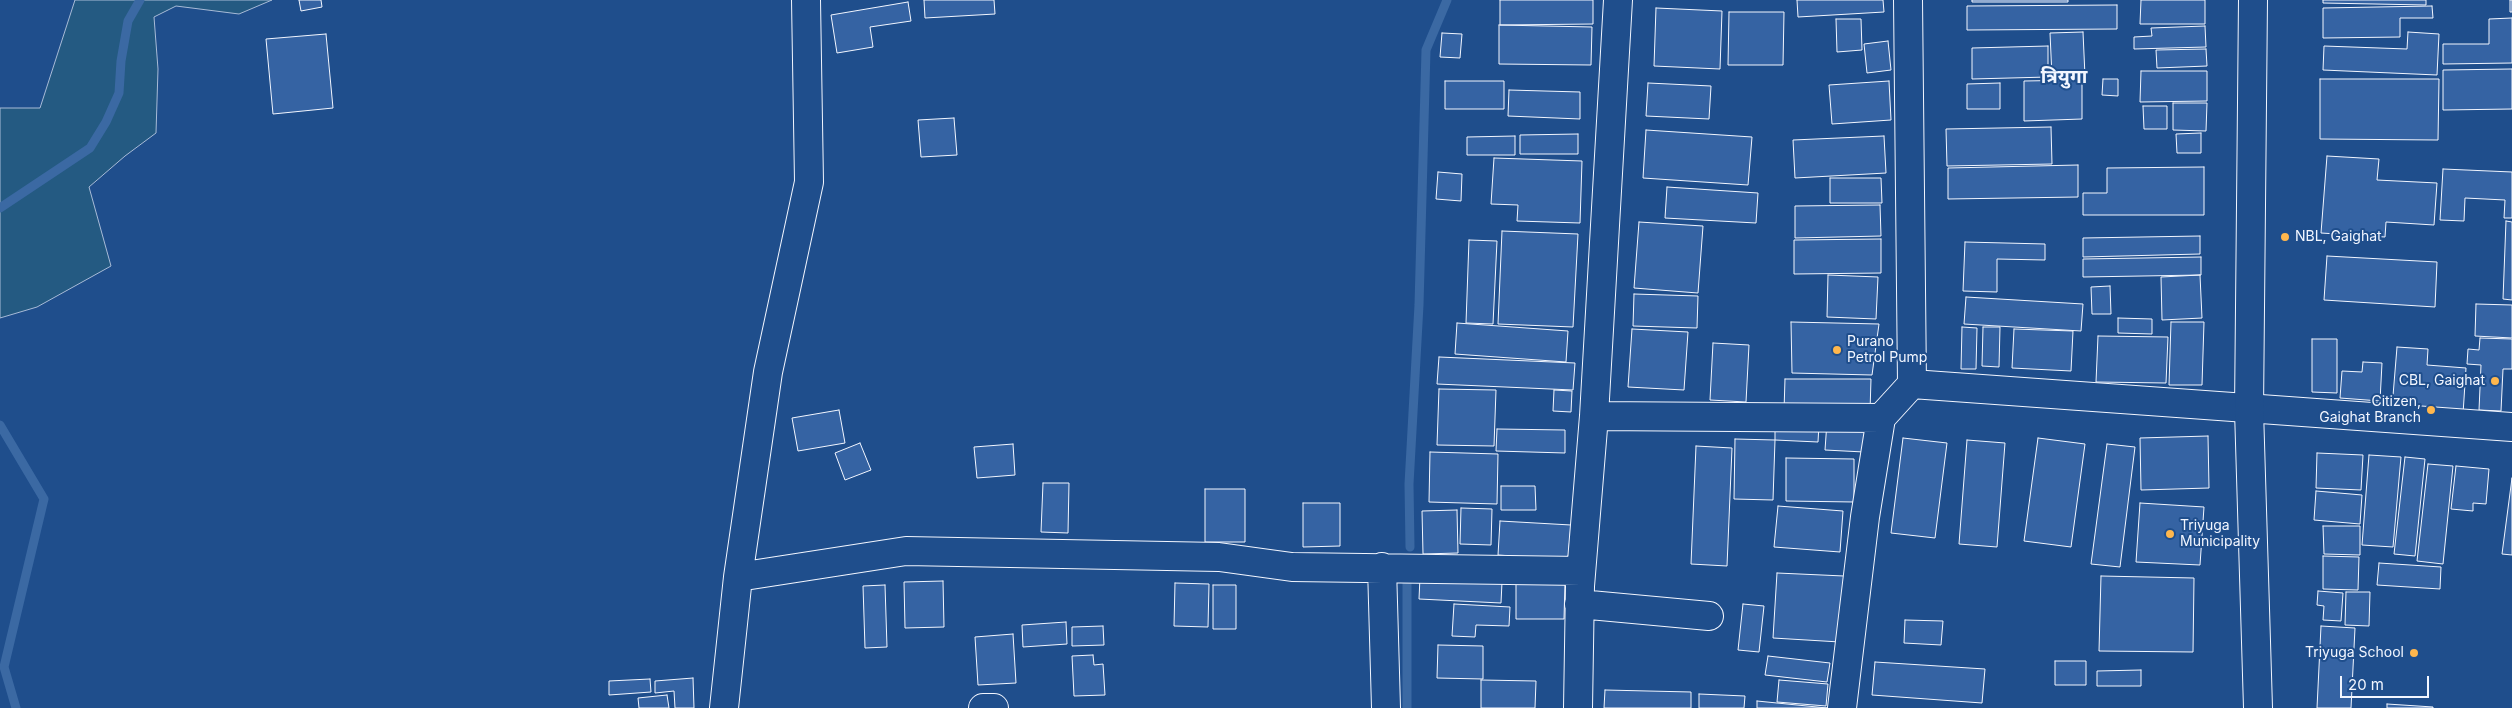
<!DOCTYPE html>
<html>
<head>
<meta charset="utf-8">
<style>
  body { margin:0 }
  #map { position:relative; width:2512px; height:708px; overflow:hidden; background:#1f4e8c; font-family:Inter,sans-serif }
  canvas { display:block }
  .scale { position:absolute; left:2340px; top:676px; width:89px; height:22px; box-sizing:border-box; border:2px solid #f2f6ff; border-top:0; padding-left:6px; font-size:15px; line-height:18px; white-space:nowrap; color:#f2f6ff; -webkit-text-stroke:4px #1f4e8c; paint-order:stroke }
</style>
</head>
<body>
<div id="map">
<canvas width="2512" height="708"></canvas>
<div class="scale">20 m</div>
</div>
<script>
const ctx = document.querySelector('canvas').getContext('2d');
ctx.lineJoin = 'round';
function fillPath(path, color) {
  ctx.fillStyle = color;
  ctx.fill(path, 'evenodd');
}
function toPath(rows) {
  const path = new Path2D();
  for (const r of rows) {
    path.moveTo(r[0], r[1]);
    for (let i = 2; i < r.length; i += 2) path.lineTo(r[i], r[i + 1]);
  }
  return path;
}
function trace(path, color, width, dash) {
  ctx.strokeStyle = color;
  ctx.lineWidth = width;
  ctx.lineCap = dash ? 'butt' : 'round';
  ctx.setLineDash(dash || []);
  ctx.stroke(path);
}
function write(font, color, halo, rows, align = 'center') {
  ctx.font = font + ' Inter,"Noto Sans Devanagari",sans-serif';
  ctx.lineWidth = 4;
  ctx.setLineDash([]);
  ctx.textBaseline = 'middle';
  ctx.strokeStyle = halo;
  ctx.fillStyle = color;
  for (const [text, x, y, turn = 0] of rows) {
    ctx.save();
    ctx.translate(x, y);
    ctx.rotate((+turn || 0) * Math.PI / 180);
    ctx.textAlign = isNaN(turn) ? turn : align;
    if (halo) ctx.strokeText(text, 0, 0);
    ctx.fillText(text, 0, 0);
    ctx.restore();
  }
}
const green = toPath([
  [75,0,272,0,239,14,176,6,154,17,158,69,156,133,125,156,89,187,111,266,37,307,0,318,0,108,40,108,75,0]
]);
fillPath(green, '#245a82');
trace(green, '#a8bbd7', 1);
trace(toPath([
  [0,208,90,148,106,122,119,93,121,61,128,21,140,0],
  [0,425,44,499,4,667,16,708],
  [1410,547,1409,484,1419,305,1426,50,1447,0],
  [1407,708,1407,580]
]), '#3b69a3', 9);
const building = toPath([
  [299,0,321,0,322,7,301,11,299,0],
  [924,0,994,0,995,14,925,18,924,0],
  [1500,0,1593,0,1593,24,1500,25,1500,0],
  [1797,0,1883,0,1884,12,1798,17,1797,0],
  [1972,0,2068,0,2068,2,1972,2,1972,0],
  [2141,0,2205,0,2205,24,2140,24,2141,0],
  [2323,0,2426,0,2426,5,2323,3,2323,0],
  [2510,0,2512,0,2512,12,2510,12,2510,0],
  [908,2,911,21,870,27,873,47,837,53,831,15,908,2],
  [2117,5,2117,29,1967,30,1967,6,2117,5],
  [2432,6,2433,18,2400,18,2400,37,2323,38,2323,8,2432,6],
  [1656,8,1722,11,1720,69,1654,66,1656,8],
  [1729,12,1784,12,1783,65,1728,65,1729,12],
  [2512,18,2512,63,2443,64,2443,44,2489,44,2489,19,2512,18],
  [1836,19,1861,19,1862,50,1837,52,1836,19],
  [1499,25,1592,27,1591,65,1499,64,1499,25],
  [2205,26,2206,47,2134,49,2134,37,2152,36,2151,28,2205,26],
  [2083,32,2085,76,2052,77,2050,33,2083,32],
  [2408,32,2439,34,2437,75,2323,70,2324,46,2407,49,2408,32],
  [1442,33,1462,34,1460,58,1440,57,1442,33],
  [326,34,333,108,273,114,266,39,326,34],
  [1888,41,1891,70,1867,73,1864,44,1888,41],
  [2048,46,2048,77,1972,79,1972,48,2048,46],
  [2206,49,2207,66,2157,68,2156,50,2206,49],
  [2512,69,2512,109,2443,110,2443,70,2512,69],
  [2141,71,2207,71,2207,101,2140,102,2141,71],
  [2103,79,2118,79,2118,96,2102,95,2103,79],
  [2320,79,2439,79,2438,140,2320,139,2320,79],
  [2082,80,2082,119,2024,121,2024,81,2082,80],
  [1445,81,1504,81,1504,109,1445,109,1445,81],
  [1889,81,1891,120,1832,124,1829,85,1889,81],
  [1648,83,1711,86,1709,119,1646,116,1648,83],
  [2000,83,2000,109,1967,109,1967,84,2000,83],
  [1509,90,1580,92,1580,119,1508,116,1509,90],
  [2173,103,2207,103,2206,131,2173,130,2173,103],
  [2143,106,2167,106,2167,129,2144,129,2143,106],
  [954,118,957,155,921,157,918,120,954,118],
  [2051,127,2052,164,1947,166,1946,129,2051,127],
  [1646,130,1752,137,1748,185,1643,178,1646,130],
  [2201,133,2201,153,2177,153,2176,134,2201,133],
  [1578,134,1578,154,1520,154,1520,135,1578,134],
  [1515,136,1515,155,1467,155,1467,137,1515,136],
  [1884,136,1886,173,1795,178,1793,140,1884,136],
  [2327,156,2379,159,2377,180,2437,183,2434,225,2386,222,2385,237,2321,233,2327,156],
  [1494,158,1582,161,1580,223,1517,221,1518,205,1491,204,1494,158],
  [2078,165,2078,197,1948,199,1948,168,2078,165],
  [2204,167,2204,215,2083,215,2083,193,2107,193,2107,168,2204,167],
  [2443,169,2512,172,2512,218,2504,218,2505,200,2465,198,2464,221,2440,220,2443,169],
  [1438,172,1462,174,1461,201,1436,199,1438,172],
  [1830,178,1881,178,1882,203,1830,203,1830,178],
  [1667,187,1758,193,1756,223,1665,218,1667,187],
  [1880,205,1881,236,1795,238,1795,206,1880,205],
  [2506,221,2512,222,2512,300,2503,299,2506,221],
  [1639,222,1703,226,1698,293,1634,288,1639,222],
  [1502,231,1578,234,1573,327,1498,324,1502,231],
  [2200,236,2200,254,2083,257,2083,238,2200,236],
  [1881,239,1881,273,1794,274,1794,240,1881,239],
  [1469,240,1497,241,1493,324,1466,323,1469,240],
  [1965,242,2045,244,2045,260,1997,259,1997,292,1963,291,1965,242],
  [2327,256,2437,262,2435,307,2324,300,2327,256],
  [2201,257,2201,275,2083,277,2083,259,2201,257],
  [1828,275,1878,277,1876,319,1827,317,1828,275],
  [2200,275,2202,318,2162,320,2161,277,2200,275],
  [2110,286,2111,314,2092,314,2091,287,2110,286],
  [1634,294,1698,296,1697,328,1633,326,1634,294],
  [1966,297,2083,304,2081,331,1964,324,1966,297],
  [2476,304,2512,305,2512,338,2475,336,2476,304],
  [2118,318,2152,319,2152,334,2118,333,2118,318],
  [1791,322,1879,324,1872,375,1792,373,1791,322],
  [2171,322,2204,322,2202,385,2169,385,2171,322],
  [1457,323,1568,331,1566,362,1455,354,1457,323],
  [1962,327,1977,328,1976,369,1961,369,1962,327],
  [1983,327,2000,327,1999,367,1982,366,1983,327],
  [1632,329,1688,332,1684,390,1628,387,1632,329],
  [2014,329,2073,331,2071,371,2012,368,2014,329],
  [2098,336,2168,337,2166,383,2096,382,2098,336],
  [2480,338,2512,339,2512,369,2503,369,2501,411,2479,410,2481,365,2467,364,2468,349,2479,350,2480,338],
  [2312,339,2337,339,2337,393,2312,392,2312,339],
  [1713,343,1749,345,1746,402,1710,400,1713,343],
  [2397,347,2428,349,2427,365,2466,368,2463,414,2392,408,2397,347],
  [1439,357,1575,363,1573,390,1437,384,1439,357],
  [2363,362,2382,363,2380,401,2340,398,2342,371,2362,372,2363,362],
  [1785,379,1871,379,1870,411,1784,411,1785,379],
  [1439,389,1496,390,1494,446,1437,445,1439,389],
  [1554,390,1572,391,1571,412,1553,411,1554,390],
  [839,410,845,443,798,451,792,418,839,410],
  [1827,422,1866,425,1864,452,1825,450,1827,422],
  [1775,423,1819,424,1818,442,1775,440,1775,423],
  [1497,429,1565,430,1565,453,1496,451,1497,429],
  [2208,436,2209,488,2141,490,2140,438,2208,436],
  [1903,438,1947,443,1935,538,1891,533,1903,438],
  [2038,438,2085,444,2071,547,2024,541,2038,438],
  [1735,439,1775,440,1773,500,1734,499,1735,439],
  [1967,440,2005,443,1997,547,1959,544,1967,440],
  [860,443,871,470,845,480,835,453,860,443],
  [1013,444,1015,475,977,478,974,447,1013,444],
  [2107,444,2135,447,2120,567,2091,564,2107,444],
  [1696,446,1732,448,1727,566,1691,564,1696,446],
  [1430,452,1498,454,1497,504,1429,502,1430,452],
  [2317,453,2363,455,2361,490,2316,488,2317,453],
  [2369,455,2401,457,2393,547,2362,545,2369,455],
  [2405,457,2425,459,2415,556,2394,554,2405,457],
  [1786,458,1854,459,1854,502,1786,501,1786,458],
  [2428,464,2453,466,2443,564,2417,561,2428,464],
  [2456,466,2489,469,2486,504,2473,503,2473,511,2451,509,2456,466],
  [2512,478,2512,555,2502,554,2512,478],
  [1043,483,1069,483,1068,533,1041,532,1043,483],
  [1501,486,1535,486,1536,510,1501,510,1501,486],
  [1205,489,1245,489,1245,542,1205,542,1205,489],
  [2316,491,2362,495,2360,524,2314,520,2316,491],
  [1303,503,1340,503,1340,546,1303,547,1303,503],
  [2140,503,2204,507,2200,565,2136,562,2140,503],
  [1778,506,1843,511,1840,552,1774,547,1778,506],
  [1461,508,1492,509,1491,545,1460,544,1461,508],
  [1457,510,1458,553,1423,554,1422,511,1457,510],
  [1500,521,1571,525,1568,560,1498,555,1500,521],
  [2323,526,2360,526,2360,555,2324,554,2323,526],
  [2323,556,2359,557,2358,590,2323,589,2323,556],
  [2379,563,2441,567,2440,589,2377,585,2379,563],
  [1777,573,1844,576,1840,642,1773,638,1777,573],
  [2101,576,2194,578,2193,652,2099,651,2101,576],
  [1420,577,1502,582,1501,603,1419,599,1420,577],
  [943,581,944,627,905,628,904,582,943,581],
  [1516,582,1565,582,1564,619,1516,619,1516,582],
  [1175,583,1209,584,1208,627,1174,626,1175,583],
  [885,585,887,647,865,648,863,586,885,585],
  [1213,585,1236,585,1236,629,1213,629,1213,585],
  [2318,591,2343,593,2341,621,2323,620,2324,606,2317,605,2318,591],
  [2346,592,2370,592,2369,626,2345,625,2346,592],
  [1454,604,1510,607,1509,626,1476,625,1475,637,1452,636,1454,604],
  [1743,604,1764,606,1759,652,1738,650,1743,604],
  [1905,620,1943,621,1941,645,1904,643,1905,620],
  [1066,622,1067,644,1023,647,1022,625,1066,622],
  [1103,626,1104,645,1072,646,1072,627,1103,626],
  [2321,626,2355,628,2351,708,2317,708,2321,626],
  [1013,634,1016,683,978,685,975,637,1013,634],
  [1438,645,1483,646,1483,679,1437,678,1438,645],
  [1093,655,1094,665,1103,664,1105,695,1074,696,1072,656,1093,655],
  [1768,656,1830,663,1827,682,1765,675,1768,656],
  [2055,661,2086,661,2086,685,2055,685,2055,661],
  [1875,662,1985,669,1982,703,1872,695,1875,662],
  [2141,670,2141,686,2097,686,2097,671,2141,670],
  [693,678,694,708,675,708,674,691,655,693,655,681,693,678],
  [650,679,651,692,609,695,609,681,650,679],
  [1481,680,1536,681,1535,708,1481,708,1481,680],
  [1779,680,1828,684,1826,706,1777,702,1779,680],
  [1605,690,1691,692,1691,708,1604,708,1605,690],
  [1699,694,1745,696,1744,708,1699,708,1699,694],
  [667,695,669,708,639,708,638,698,667,695],
  [1757,701,1827,708,1757,708,1757,701],
  [2387,704,2433,707,2433,708,2387,708,2387,704]
]);
fillPath(building, '#3563a3');
trace(building, '#f2f6ff', 1);
const minor = toPath([
  [806,0,809,182,768,372,738,577,906,551,1219,557,1292,567,1581,571],
  [1908,0,1912,384,2512,427],
  [1594,416,1881,418],
  [1382,567,1386,708],
  [1579,604,1709,616],
  [724,708,738,577],
  [983,708,994,708],
  [1578,708,1580,586,1594,416,1618,0],
  [1842,708,1865,517,1881,418,1912,384]
]);
const major = toPath([
  [2253,0,2249,410,2258,708]
]);
trace(minor, '#f2f6ff', 30);
trace(major, '#f2f6ff', 30);
trace(minor, '#1f4e8c', 28);
trace(major, '#1f4e8c', 28);
for (const [x, y, r, color] of [
  [2285,237,5,"#ffb74d"],
  [1837,350,5,"#ffb74d"],
  [2495,381,5,"#ffb74d"],
  [2431,410,5,"#ffb74d"],
  [2170,534,5,"#ffb74d"],
  [2414,653,5,"#ffb74d"]
]) {
  const dot = new Path2D();
  dot.arc(x, y, r, 0, 2 * Math.PI);
  ctx.fillStyle = color;
  ctx.fill(dot);
  trace(dot, '#1f4e8c', 2);
}
write('14px', '#f2f6ff', '#1f4e8c', [
  ["NBL, Gaighat",2295,237],
  ["Purano",1847,342],
  ["Petrol Pump",1847,358],
  ["CBL, Gaighat",2485,381,"right"],
  ["Citizen,",2421,402,"right"],
  ["Gaighat Branch",2421,418,"right"],
  ["Triyuga",2180,526],
  ["Municipality",2180,542],
  ["Triyuga School",2404,653,"right"]
], 'left');
write('bold 19px', '#f2f6ff', '#1f4e8c', [
  ["त्रियुगा",2064,77]
]);
</script>
</body>
</html>
